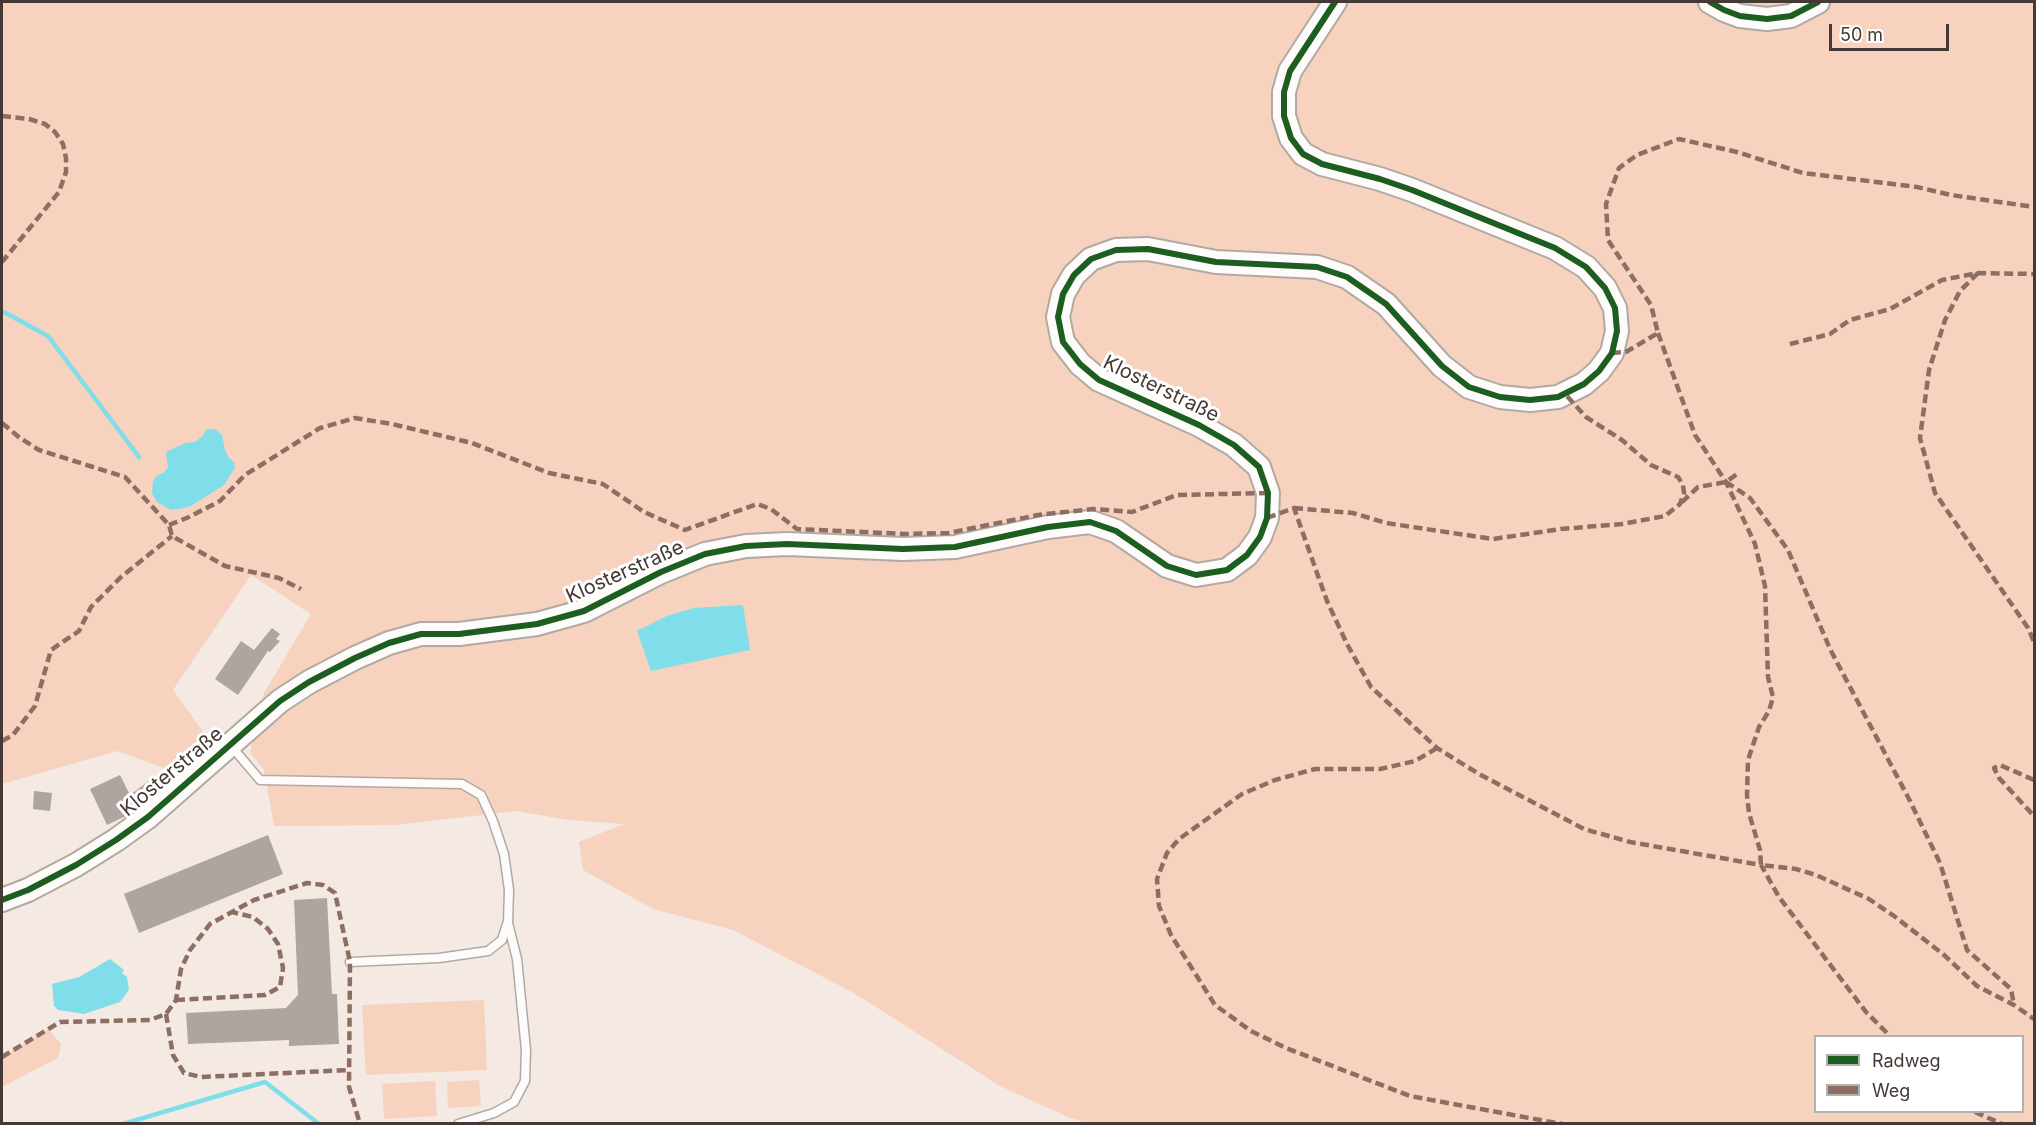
<!DOCTYPE html>
<html>
<head>
<meta charset="utf-8">
<style>
  body { margin:0 }
  #map { position:relative; width:2036px; height:1125px; overflow:hidden; background:#f4e9e3; font-family:Inter,sans-serif }
  canvas { display:block }
  .frame { position:absolute; inset:0; border:3px solid #443934; pointer-events:none }
  .legend { position:absolute; left:1814px; top:1035px; width:210px; height:78px; box-sizing:border-box; background:#fff; border:2px solid #b4b0ae; margin:0; padding:8px 10px; list-style:none; font-size:18px; color:#443934 }
  .legend li { display:flex; align-items:center; gap:12px; height:30px }
  .legend b { width:30px; border:2px solid #b4b0ae }
  .scale { position:absolute; left:1829px; top:24px; width:120px; height:27px; box-sizing:border-box; border:3px solid #443934; border-top:0; padding-left:8px; font-size:18px; line-height:21px; white-space:nowrap; color:#443934; -webkit-text-stroke:4px #fff; paint-order:stroke }
</style>
</head>
<body>
<div id="map">
<canvas width="2036" height="1125"></canvas>
<div class="frame"></div>
<ul class="legend">
<li><b style="height:8px;background:#1b5e20"></b>Radweg</li>
<li><b style="height:8px;background:#8d6e63"></b>Weg</li>
</ul>
<div class="scale">50 m</div>
</div>
<script>
const ctx = document.querySelector('canvas').getContext('2d');
ctx.lineJoin = 'round';
function fillPath(path, color) {
  ctx.fillStyle = color;
  ctx.fill(path, 'evenodd');
}
function toPath(rows) {
  const path = new Path2D();
  for (const r of rows) {
    path.moveTo(r[0], r[1]);
    for (let i = 2; i < r.length; i += 2) path.lineTo(r[i], r[i + 1]);
  }
  return path;
}
function trace(path, color, width, dash) {
  ctx.strokeStyle = color;
  ctx.lineWidth = width;
  ctx.lineCap = dash ? 'butt' : 'round';
  ctx.setLineDash(dash || []);
  ctx.stroke(path);
}
function write(font, color, halo, rows, align = 'center') {
  ctx.font = font + ' Inter,sans-serif';
  ctx.lineWidth = 6;
  ctx.setLineDash([]);
  ctx.textBaseline = 'middle';
  ctx.strokeStyle = halo;
  ctx.fillStyle = color;
  for (const [text, x, y, turn = 0] of rows) {
    ctx.save();
    ctx.translate(x, y);
    ctx.rotate((+turn || 0) * Math.PI / 180);
    ctx.textAlign = isNaN(turn) ? turn : align;
    if (halo) ctx.strokeText(text, 0, 0);
    ctx.fillText(text, 0, 0);
    ctx.restore();
  }
}
fillPath(toPath([
  [2,2,2034,2,2034,1123,1090,1124,1068,1117,1000,1086,854,993,733,930,653,909,583,870,579,842,624,824,569,820,516,811,395,825,274,826,264,770,250,752,264,693,311,614,251,575,173,690,209,740,173,771,117,751,2,784],
  [1816,1036,2022,1036,2022,1112,1816,1112],
  [484,1000,487,1070,366,1075,362,1005],
  [48,1029,61,1044,58,1058,2,1087,2,1057],
  [479,1080,481,1106,448,1108,447,1082],
  [435,1081,437,1116,384,1119,382,1084]
]), '#f6d2bf');
fillPath(toPath([
  [215,429,222,435,225,450,229,458,234,462,235,468,224,485,189,507,171,510,157,502,152,493,153,482,156,476,163,473,168,468,166,452,185,443,195,442,203,436,206,430],
  [743,605,750,650,651,671,637,631,667,616,694,608],
  [110,959,124,970,122,973,127,977,129,990,120,1002,84,1014,58,1010,54,1006,52,984,79,977]
]), '#7fdee9');
trace(toPath([
  [2,311,48,336,139,457],
  [123,1124,265,1082,319,1124]
]), '#7fdee9', 4.5);
fillPath(toPath([
  [272,628,280,634,276,639,280,641,270,652,268,651,238,695,215,679,241,641,254,650],
  [120,775,130,795,150,780,158,791,135,806,136,809,128,815,107,825,90,789],
  [34,791,52,793,50,811,33,809],
  [268,835,283,874,139,933,124,894],
  [327,898,332,994,337,994,339,1044,289,1046,289,1040,188,1044,186,1013,286,1008,298,995,294,900]
]), '#aea59f');
const service = toPath([
  [232,747,260,780,462,784,481,795,493,821,504,854,509,890,508,923,517,959,526,1050,525,1081,514,1102,494,1113,458,1124],
  [350,962,439,958,488,951,502,940,507,924]
]);
const secondary = toPath([
  [1710,2,1724,10,1740,16,1767,19,1791,16,1818,2],
  [2,900,28,890,76,865,116,840,148,817,280,701,309,682,355,658,389,643,421,634,459,634,537,624,584,611,661,572,705,554,746,546,787,544,903,549,955,547,1048,527,1090,522,1116,531,1167,566,1196,575,1227,570,1247,555,1260,537,1267,518,1268,493,1259,467,1234,445,1199,425,1099,380,1080,364,1063,342,1058,317,1063,294,1074,275,1091,259,1116,250,1148,249,1216,262,1317,267,1347,277,1386,304,1442,366,1469,387,1500,397,1530,400,1558,397,1584,384,1599,371,1612,353,1617,331,1615,308,1605,288,1586,267,1555,248,1412,190,1380,179,1322,164,1303,154,1291,138,1284,116,1284,92,1290,71,1335,2]
]);
trace(service, '#b2a9a3', 11);
trace(secondary, '#b2a9a3', 26);
trace(service, '#fdfcfb', 8);
trace(secondary, '#fdfcfb', 22);
trace(toPath([
  [2,116,29,119,45,124,55,132,63,144,66,158,66,172,59,192,2,262],
  [1978,273,1960,291,1945,320,1929,370,1920,438,1935,493,2028,628,2034,642],
  [1658,333,1695,435,1726,482,1755,544,1765,586,1768,677,1773,697,1769,711,1759,727,1748,760,1747,795,1749,813,1760,850,1761,865,1796,869,1816,875,1869,899,1894,916,1943,954,1977,986,2014,1005,2034,1019],
  [1790,344,1830,334,1850,320,1890,309,1942,280,1978,273,2034,274],
  [1612,353,1626,352,1658,333,1651,305,1608,240,1606,204,1619,168,1637,155,1679,139,1737,152,1803,173,1917,187,1951,195,2034,207],
  [2,423,20,438,39,450,125,477,169,525,172,536,225,566,279,578,301,589],
  [1726,482,1750,498,1788,550,1830,649,1909,799,1940,863,1967,950,2011,989,2014,1005],
  [1682,502,1698,487,1726,482,1737,474],
  [1294,508,1353,513,1386,523,1493,539,1561,529,1622,524,1665,516,1680,504,1684,493,1683,485,1678,477,1651,465,1622,440,1586,417,1565,394],
  [1267,518,1294,508,1327,601,1347,644,1371,687,1437,748,1479,774,1584,829,1630,842,1761,865,1779,897,1866,1012,1890,1036],
  [169,525,189,517,220,501,245,475,320,428,355,418,392,424,472,443,549,473,603,484,644,512,685,530,757,504,771,509,797,529,906,534,948,533,1038,515,1093,509,1132,512,1177,495,1268,493],
  [2,741,13,735,35,706,51,650,79,631,91,607,121,577,172,536],
  [1437,748,1415,761,1380,769,1315,769,1275,780,1242,794,1179,839,1167,853,1157,879,1159,906,1171,935,1215,1005,1251,1031,1286,1048,1410,1096,1562,1124],
  [2034,780,2000,765,1994,768,1999,778,2034,816],
  [176,1000,265,995,280,987,283,968,278,944,268,929,253,917,232,912],
  [166,1014,173,1055,184,1073,201,1077,349,1070],
  [2,1057,60,1022,150,1020,166,1014,176,1000,181,969,190,950,210,924,254,900,307,883,323,885,335,893,350,962,349,1087,360,1124],
  [1975,1112,2002,1124]
]), '#8d6e63', 4.5, [9, 4.5]);
trace(toPath([
  [1710,2,1724,10,1740,16,1767,19,1791,16,1818,2],
  [2,900,28,890,76,865,116,840,148,817,280,701,309,682,355,658,389,643,421,634,459,634,537,624,584,611,661,572,705,554,746,546,787,544,903,549,955,547,1048,527,1090,522,1116,531,1167,566,1196,575,1227,570,1247,555,1260,537,1267,518,1268,493,1259,467,1234,445,1199,425,1099,380,1080,364,1063,342,1058,317,1063,294,1074,275,1091,259,1116,250,1148,249,1216,262,1317,267,1347,277,1386,304,1442,366,1469,387,1500,397,1530,400,1558,397,1584,384,1599,371,1612,353,1617,331,1615,308,1605,288,1586,267,1555,248,1412,190,1380,179,1322,164,1303,154,1291,138,1284,116,1284,92,1290,71,1335,2]
]), '#1b5e20', 6);
write('20px', '#443934', '#fff', [
  ["Klosterstraße",1161,389,26],
  ["Klosterstraße",625,572,-24],
  ["Klosterstraße",172,772,-40]
]);
</script>
</body>
</html>
